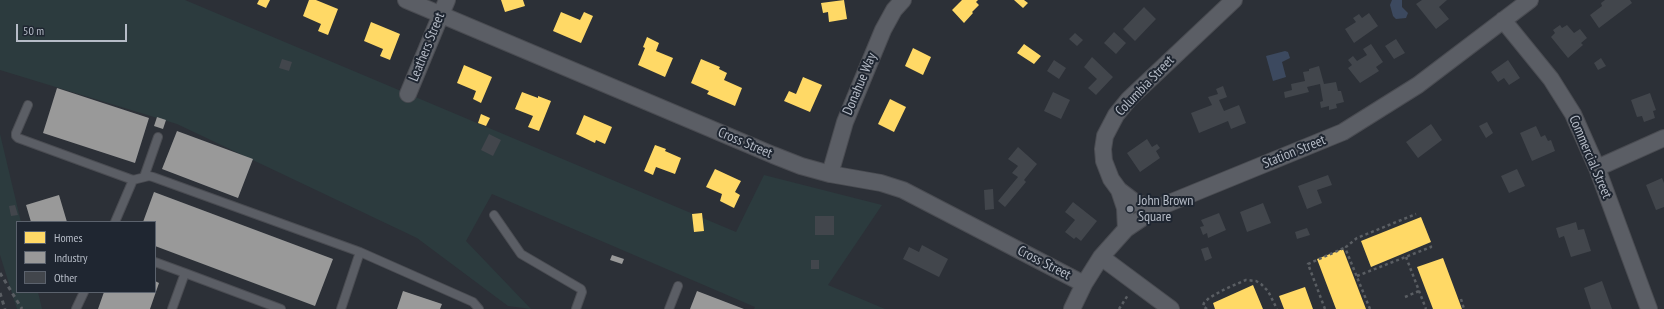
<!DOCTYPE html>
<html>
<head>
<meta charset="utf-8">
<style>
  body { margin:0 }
  #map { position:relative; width:1664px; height:309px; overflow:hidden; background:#2c3037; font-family:"PT Sans Narrow",sans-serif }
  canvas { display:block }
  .legend { position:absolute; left:16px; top:221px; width:140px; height:72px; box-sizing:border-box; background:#1f2631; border:1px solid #5b626d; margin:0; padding:5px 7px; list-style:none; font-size:12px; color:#b6bcc7 }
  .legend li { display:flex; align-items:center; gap:8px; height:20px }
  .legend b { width:20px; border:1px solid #5b626d }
  .scale { position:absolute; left:16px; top:24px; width:111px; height:18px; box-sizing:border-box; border:2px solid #b6bcc7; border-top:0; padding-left:5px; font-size:12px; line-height:14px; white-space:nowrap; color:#b6bcc7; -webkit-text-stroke:3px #1f2631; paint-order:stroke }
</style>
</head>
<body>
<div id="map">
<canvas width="1664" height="309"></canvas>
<ul class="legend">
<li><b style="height:11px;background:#ffd966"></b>Homes</li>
<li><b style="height:11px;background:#999"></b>Industry</li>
<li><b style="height:11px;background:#42464c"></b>Other</li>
</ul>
<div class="scale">50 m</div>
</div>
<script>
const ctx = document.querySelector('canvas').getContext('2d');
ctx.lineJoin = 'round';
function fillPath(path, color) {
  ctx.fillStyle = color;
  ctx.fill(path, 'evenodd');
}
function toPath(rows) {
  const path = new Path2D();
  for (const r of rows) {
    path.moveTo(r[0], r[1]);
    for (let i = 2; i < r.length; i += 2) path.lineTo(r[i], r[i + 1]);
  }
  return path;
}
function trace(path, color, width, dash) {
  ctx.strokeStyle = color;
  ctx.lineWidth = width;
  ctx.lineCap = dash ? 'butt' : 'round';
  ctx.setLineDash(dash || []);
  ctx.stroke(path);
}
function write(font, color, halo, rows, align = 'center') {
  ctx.font = font + ' "PT Sans Narrow",sans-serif';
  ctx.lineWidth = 4;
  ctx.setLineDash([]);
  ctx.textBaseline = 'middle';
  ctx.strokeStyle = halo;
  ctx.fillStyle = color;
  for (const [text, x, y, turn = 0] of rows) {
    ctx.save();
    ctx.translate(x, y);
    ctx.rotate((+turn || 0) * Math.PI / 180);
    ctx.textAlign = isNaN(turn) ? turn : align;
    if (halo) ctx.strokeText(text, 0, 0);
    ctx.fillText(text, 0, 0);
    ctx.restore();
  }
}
fillPath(toPath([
  [0,0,185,0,736,232,764,175,882,205,828,285,885,309,754,309,755,307,492,194,466,241,531,309,508,306,417,238,177,124,0,70],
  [0,134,21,222,17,222,17,292,38,292,42,309,17,309,0,255]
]), '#2c3b3e');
fillPath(toPath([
  [1392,0,1402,0,1402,7,1408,13,1406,18,1396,19,1393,16,1390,5],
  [1285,51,1288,52,1290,58,1282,62,1286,77,1273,81,1266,56]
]), '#3c495f');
fillPath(toPath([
  [259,0,270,0,266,8,257,4],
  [309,0,316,0,338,9,328,35,318,31,321,24,303,16],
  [501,0,523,0,525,6,505,12],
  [844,0,847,19,829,22,828,12,823,13,821,3],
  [962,0,978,0,976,2,979,5,972,12,973,13,964,23,952,10],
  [1014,0,1024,0,1028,3,1023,8],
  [561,12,580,20,584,12,593,16,581,43,553,31],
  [371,22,400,34,390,60,380,56,383,49,364,41],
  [647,37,659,43,656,51,673,58,665,77,638,65,645,48,643,47],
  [1024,44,1041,56,1034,64,1017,53],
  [913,48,931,57,923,75,905,66],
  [701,59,720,67,719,69,727,73,724,80,742,88,735,106,707,94,709,91,691,83],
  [464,65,492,77,481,103,473,99,476,91,457,83],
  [803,77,822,85,810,112,784,101,789,91,796,94],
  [522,92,538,98,538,96,551,101,539,131,528,127,533,116,515,109],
  [890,99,906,107,894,132,878,124],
  [481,114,490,118,486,126,478,123],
  [584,115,612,127,605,144,596,140,595,143,576,134],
  [655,145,666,149,665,151,681,158,675,174,656,167,653,175,644,171],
  [715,169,741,181,735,192,740,195,734,208,720,201,722,194,706,187],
  [702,213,704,231,694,232,692,214],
  [1421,217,1431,242,1371,267,1361,241],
  [1343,249,1366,309,1336,309,1317,259],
  [1443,258,1462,309,1433,309,1417,267],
  [1253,285,1263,309,1215,309,1213,303],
  [1305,287,1313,309,1284,309,1279,296]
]), '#ffd966');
fillPath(toPath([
  [57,88,149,118,135,163,43,133],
  [157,117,166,120,163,129,154,126],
  [177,131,253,159,238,198,162,169],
  [154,192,333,259,315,306,155,246,155,222,143,222],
  [59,195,67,222,31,222,26,205],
  [612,255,624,259,622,264,610,260],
  [155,281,159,283,150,309,98,309,104,292,155,292],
  [403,291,442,304,440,309,397,309],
  [697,291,744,309,690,309]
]), '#999');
fillPath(toPath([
  [1422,0,1447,0,1439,7,1449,19,1436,29,1416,4],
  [1605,0,1630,0,1632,3,1599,28,1590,15,1602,6,1601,3],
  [1144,7,1156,19,1135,41,1123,29],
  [1369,13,1378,26,1354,43,1345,29,1356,22,1353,18,1359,14,1362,18],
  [1560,25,1562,28,1567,25,1574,33,1580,29,1587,38,1581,43,1583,45,1568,58,1551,37,1555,33,1553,30],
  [1114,32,1126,43,1116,54,1104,43],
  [1075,33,1083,40,1077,46,1069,39],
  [1396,39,1405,53,1394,59,1385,46],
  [1371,44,1383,62,1376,67,1379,71,1360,83,1348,68,1352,65,1348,60,1353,56,1357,61,1367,55,1363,49],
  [1092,57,1113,77,1096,95,1088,88,1097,79,1084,67],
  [1601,58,1606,66,1598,70,1594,63],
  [282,59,292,62,289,71,279,68],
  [1054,60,1066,68,1059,79,1047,71],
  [1508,60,1520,78,1509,85,1504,78,1498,82,1491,72],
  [1319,66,1324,84,1336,82,1338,91,1341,91,1344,102,1336,104,1337,108,1329,110,1329,106,1321,108,1320,102,1323,101,1320,84,1307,87,1309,92,1285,98,1284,92,1292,90,1291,84,1305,81,1303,72,1309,71,1309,69],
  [1223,86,1227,97,1219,100,1224,111,1239,105,1246,123,1231,129,1228,121,1199,133,1191,113,1212,105,1208,97,1218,94,1216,89],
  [1053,92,1070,100,1061,119,1044,111],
  [1650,93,1656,110,1653,111,1655,118,1644,122,1642,116,1637,117,1631,100],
  [1487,122,1493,133,1486,138,1479,126],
  [1431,124,1442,140,1418,158,1406,142],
  [1536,126,1541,137,1545,135,1548,141,1551,140,1555,151,1532,161,1520,133],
  [489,134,501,140,493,156,481,150],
  [1147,139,1152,147,1157,144,1160,148,1156,151,1160,158,1140,172,1127,153],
  [1018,147,1037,164,1024,180,1026,182,1005,207,998,201,1018,177,1012,173,1018,166,1008,159],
  [1517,169,1525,186,1509,193,1501,176],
  [1328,175,1332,185,1317,190,1322,203,1307,209,1298,186],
  [1662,178,1664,183,1664,207,1656,210,1646,185],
  [993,189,994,209,985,210,984,190],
  [1073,202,1097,221,1081,241,1076,237,1074,239,1065,232,1075,220,1065,212],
  [1263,203,1271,223,1247,232,1240,212],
  [15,205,18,215,11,216,9,206],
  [1219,213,1226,230,1208,238,1207,233,1203,235,1200,227,1204,226,1201,220],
  [815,216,834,216,834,235,815,235],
  [1576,222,1578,230,1584,229,1591,251,1571,257,1564,236,1559,238,1556,228],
  [1307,228,1310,235,1297,239,1295,232],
  [922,245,948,259,939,277,903,259,909,247,919,252],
  [1208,247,1212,258,1205,261,1201,249],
  [811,260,819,260,819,269,811,269],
  [1602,281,1612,309,1591,309,1584,288]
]), '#42464c');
const lane = toPath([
  [28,105,16,133,16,136,18,138,133,180,149,176,153,177,360,252,473,302,479,309],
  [144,177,158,137],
  [494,215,521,254,581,289,582,292,576,309],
  [115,222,133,180],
  [155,262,185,273,172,309],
  [185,273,281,309],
  [76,309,84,292],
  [341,309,360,252],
  [669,309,678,286]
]);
const street = toPath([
  [406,0,773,155,801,166,830,174,881,183,903,190,1084,284],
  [1503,20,1551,79,1573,114,1597,168,1649,309],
  [408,94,447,0],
  [1597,168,1664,138],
  [830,174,845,122,883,30,894,10,903,0],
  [1119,190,1125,208,1126,229],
  [1157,208,1136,203,1119,190,1111,179,1104,161,1103,149,1105,136,1116,115,1129,99,1234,0],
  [1101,257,1171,309],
  [1072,309,1084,284,1101,257,1126,229,1157,208,1343,132,1418,85,1530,0]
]);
trace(lane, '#4a4c52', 10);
trace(street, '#4a4c52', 18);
trace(toPath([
  [1406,257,1426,309],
  [1357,276,1431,247,1430,244],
  [1405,297,1419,291],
  [1461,299,1464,309],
  [1119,309,1128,295],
  [1207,309,1203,306,1204,303,1209,298,1225,289,1246,280,1256,281,1261,284,1268,291,1277,309],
  [1325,309,1308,264,1346,247],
  [1370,309,1346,250,1346,247,1357,238,1416,214]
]), '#5a5e63', 2.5, [3, 3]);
trace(lane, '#5b5e65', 8);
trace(street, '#5b5e65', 16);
trace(toPath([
  [0,273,22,309],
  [0,293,5,309]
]), '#5a5e63', 3, [4, 4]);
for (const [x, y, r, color] of [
  [1130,209,4,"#868b95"]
]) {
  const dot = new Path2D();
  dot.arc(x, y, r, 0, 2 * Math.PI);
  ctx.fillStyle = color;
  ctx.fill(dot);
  trace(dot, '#1f2631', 1.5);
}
write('14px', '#b6bcc7', '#1f2631', [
  ["Leathers Street",427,47,-68],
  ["Donahue Way",860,84,-67],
  ["Columbia Street",1145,86,-46],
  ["Cross Street",745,143,23],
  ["Station Street",1294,152,-22],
  ["Commercial Street",1590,157,67],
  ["Cross Street",1044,263,27]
]);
write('14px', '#b6bcc7', '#1f2631', [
  ["John Brown",1138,201],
  ["Square",1138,217]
], 'left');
</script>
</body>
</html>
